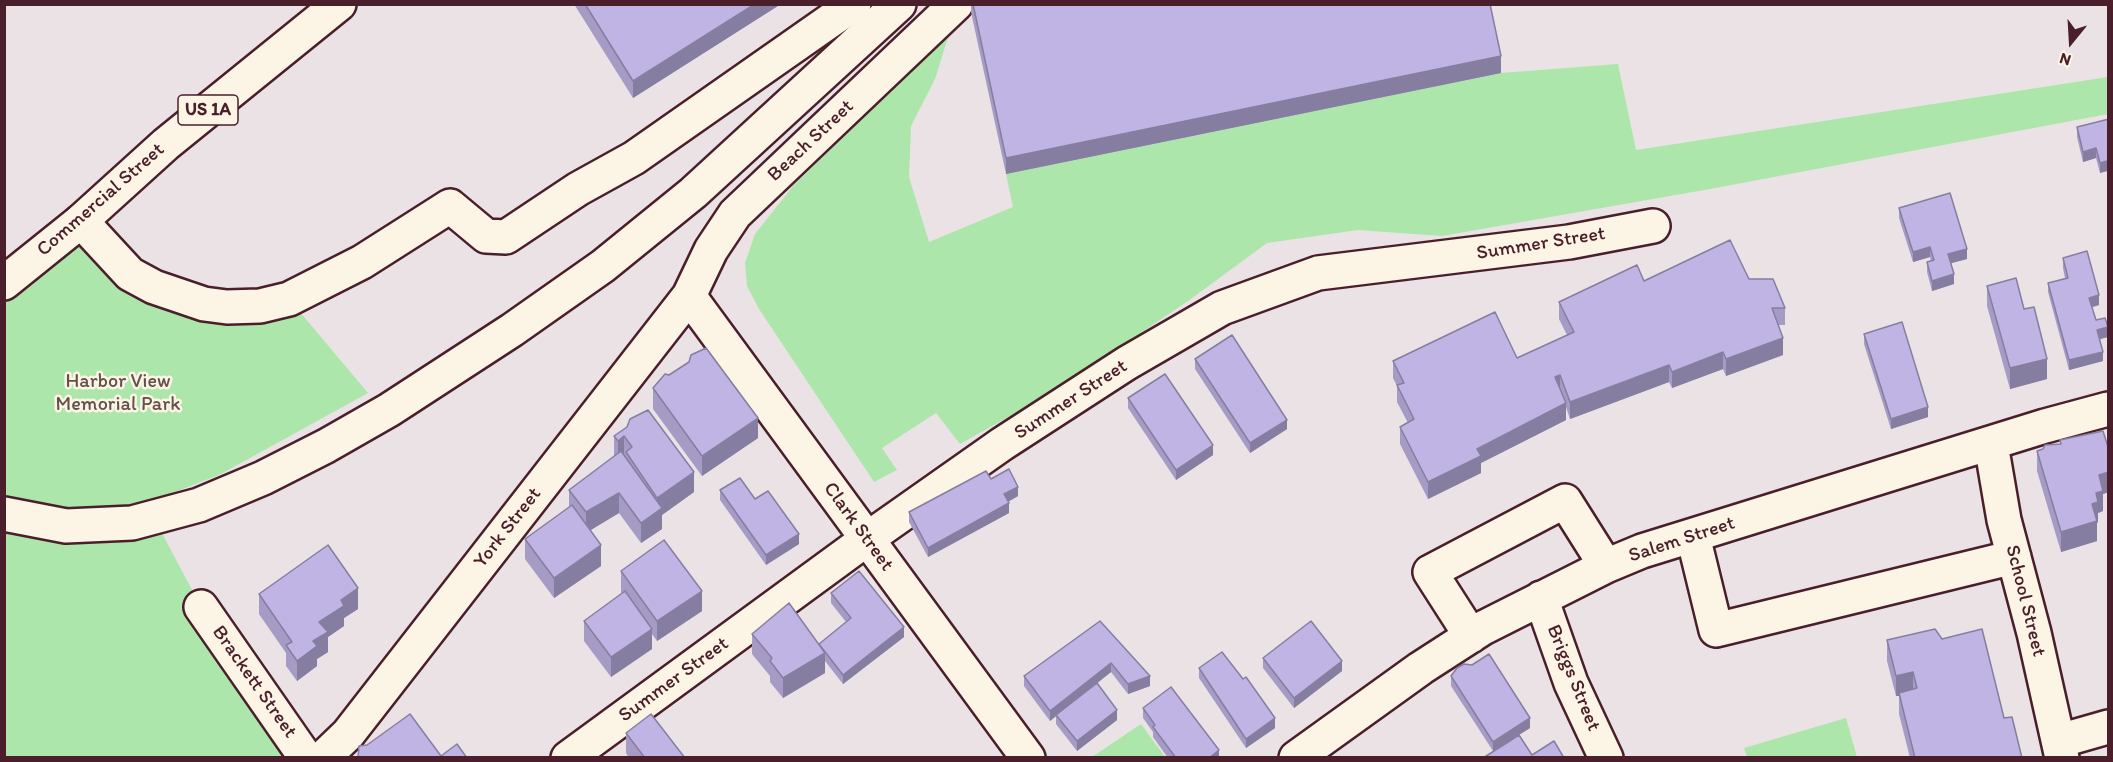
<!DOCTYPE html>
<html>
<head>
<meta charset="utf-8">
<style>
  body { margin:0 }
  #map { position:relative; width:2113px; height:762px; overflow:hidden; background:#eae2e5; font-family:Itim,sans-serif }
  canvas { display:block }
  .frame { position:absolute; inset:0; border:6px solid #4a1f2b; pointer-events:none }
  .north { position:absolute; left:2041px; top:12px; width:60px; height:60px; -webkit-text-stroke:4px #fcf5e5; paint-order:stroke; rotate:198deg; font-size:16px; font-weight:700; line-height:24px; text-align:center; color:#4a1f2b }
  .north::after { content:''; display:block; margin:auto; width:21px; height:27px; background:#4a1f2b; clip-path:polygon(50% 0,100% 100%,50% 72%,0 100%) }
</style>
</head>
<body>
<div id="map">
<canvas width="2113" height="762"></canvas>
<div class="frame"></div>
<div class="north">N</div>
</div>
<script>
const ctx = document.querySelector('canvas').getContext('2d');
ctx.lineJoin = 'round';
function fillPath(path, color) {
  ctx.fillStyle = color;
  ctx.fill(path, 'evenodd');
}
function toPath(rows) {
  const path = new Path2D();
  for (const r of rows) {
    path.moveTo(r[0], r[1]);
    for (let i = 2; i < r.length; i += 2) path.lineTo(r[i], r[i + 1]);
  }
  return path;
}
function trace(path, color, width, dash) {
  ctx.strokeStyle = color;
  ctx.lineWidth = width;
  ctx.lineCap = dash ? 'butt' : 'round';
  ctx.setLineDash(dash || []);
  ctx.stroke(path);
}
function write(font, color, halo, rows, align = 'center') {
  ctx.font = font + ' Itim,sans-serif';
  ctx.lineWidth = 5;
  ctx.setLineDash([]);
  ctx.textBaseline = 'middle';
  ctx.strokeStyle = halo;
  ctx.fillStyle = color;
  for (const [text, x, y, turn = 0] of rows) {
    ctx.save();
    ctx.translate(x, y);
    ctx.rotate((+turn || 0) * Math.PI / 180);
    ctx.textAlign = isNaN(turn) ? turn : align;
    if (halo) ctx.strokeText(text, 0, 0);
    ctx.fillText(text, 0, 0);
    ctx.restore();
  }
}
fillPath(toPath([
  [949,34,935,79,911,126,909,177,929,242,1013,207,1006,174,1501,73,1618,64,1636,150,2108,77,2108,114,1710,189,1442,236,1358,230,1267,243,1188,301,1058,389,960,444,936,413,882,448,897,470,874,482,759,309,747,286,745,263,755,234,793,186],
  [81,221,154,287,289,299,368,393,219,475,146,503,201,607,306,757,5,758,5,285],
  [1846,718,1857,757,1747,757,1744,748],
  [1141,724,1165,757,1092,757]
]), '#ade6ab');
const minor = toPath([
  [81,221,130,274,154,287,204,304,227,307,260,306,289,299,362,262,450,206,486,236,506,237,578,189,634,158,854,4],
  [689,296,1028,758],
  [1991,444,2004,520,2034,633,2062,758],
  [1693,536,1716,630,2014,557],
  [1541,598,1571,683,1606,758],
  [201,607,306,758],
  [1471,636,1430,572,1565,501,1606,566],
  [2059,741,2108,727],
  [323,758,348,734,689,296,711,250,735,214,956,4],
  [568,758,867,539,1002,444,1127,363,1222,308,1318,273,1569,242,1653,226],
  [1296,758,1421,668,1483,628,1606,566,1642,551,2045,426,2108,409]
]);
const major = toPath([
  [4,283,81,221,166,144,339,4],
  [4,514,66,526,132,523,199,505,263,478,326,446,389,410,512,330,603,266,693,193,899,4]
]);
trace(minor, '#4a1f2b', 38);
trace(major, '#4a1f2b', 38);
trace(minor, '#fcf5e5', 33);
trace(major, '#fcf5e5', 33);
fillPath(toPath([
  [574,4,781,4,633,98],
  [971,4,1490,4,1501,73,1006,174,971,12],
  [2109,119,2109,177,2107,171,2100,173,2096,158,2083,162,2077,137,2077,127],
  [1899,208,1967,259,1951,263,1954,284,1932,291,1927,272,1927,262,1931,261,1930,257,1913,262,1899,218],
  [2063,258,2099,305,2092,307,2096,320,2108,337,2099,339,2103,361,2069,370,2048,292,2048,283,2065,278,2063,268],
  [1749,279,1785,308,1785,325,1778,325,1783,355,1726,376,1723,369,1672,388,1669,382,1570,419,1566,407,1566,420,1481,463,1481,473,1428,499,1400,444,1400,427,1408,423,1397,402,1397,386,1393,378,1393,361,1517,358,1567,335,1559,319,1559,302,1644,281],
  [1987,286,2024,309,2047,379,2010,389,1987,306],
  [1864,334,1928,417,1891,429,1864,344],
  [1195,359,1287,429,1250,453,1195,369],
  [653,388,758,438,702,476,653,409],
  [1128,398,1213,455,1176,480,1128,408],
  [627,427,694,492,662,515,662,529,641,543,619,513,590,530,601,566,554,598,525,559,525,539,569,508,569,490,614,456,614,436],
  [2060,440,2109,450,2109,492,2103,494,2103,511,2098,513,2098,522,2097,523,2097,541,2061,552,2037,471,2037,451,2060,444],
  [991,479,1018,496,1008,502,1009,513,928,557,909,522,909,512],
  [720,490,799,544,766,565,720,500],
  [621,571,702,611,657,641,652,634,652,649,611,677,584,641,584,621,622,594,621,592],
  [831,593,904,637,843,684,825,661,825,673,783,698,770,682,770,676,752,654,752,634,819,645,846,622,831,603],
  [259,594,358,609,344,618,344,626,328,637,328,652,317,659,317,666,297,681,286,666,286,653,259,614],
  [1100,621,1150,686,1128,694,1111,672,1097,683,1117,720,1077,751,1056,724,1056,716,1050,721,1024,686,1024,676],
  [1887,640,2004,718,2022,758,1910,758,1899,714,1899,696,1896,696,1887,661],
  [1263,658,1342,671,1294,708,1263,668],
  [1199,668,1275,728,1246,748,1199,678],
  [1451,676,1530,728,1493,751,1451,686],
  [1143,708,1219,758,1168,758,1153,737,1153,732,1143,718],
  [626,733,685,758,629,758,626,753]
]), '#a59bc5');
fillPath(toPath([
  [755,4,781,4,633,98,633,81],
  [1501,56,1501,73,1006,174,1006,158],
  [2096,148,2096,158,2083,162,2083,152],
  [2107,161,2107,171,2100,173,2100,163],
  [1930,247,1930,257,1913,262,1913,252],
  [1967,249,1967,259,1948,264,1948,254],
  [1954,274,1954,284,1932,291,1932,281],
  [2099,295,2099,305,2089,308,2089,298],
  [2108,327,2108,337,2097,340,2097,330],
  [1783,338,1783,355,1726,376,1726,359],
  [1723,352,1723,369,1672,388,1672,372],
  [2103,352,2103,361,2069,370,2069,360],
  [2047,359,2047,379,2010,389,2010,368],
  [1669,365,1669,382,1570,419,1570,402],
  [1560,375,1560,392,1555,377],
  [1566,403,1566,420,1481,463,1481,473,1428,499,1428,482,1477,449],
  [1928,407,1928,417,1891,429,1891,419],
  [758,418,758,438,702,476,702,456],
  [1287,420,1287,429,1250,453,1250,443],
  [624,436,624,457,618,461,618,441],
  [1213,445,1213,455,1176,480,1176,470],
  [694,472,694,492,662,515,662,529,641,543,641,523,657,512,657,498],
  [2109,472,2109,492,2103,494,2103,511,2098,513,2098,522,2097,523,2097,541,2061,552,2061,532,2092,504,2096,493,2099,475],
  [1018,487,1018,496,1004,504,1004,494],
  [619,493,619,513,586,533,586,512],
  [1009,503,1009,513,928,557,928,548],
  [799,534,799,544,766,565,766,555],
  [601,545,601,566,554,598,554,578],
  [358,588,358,609,344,618,344,626,328,637,328,652,317,659,317,666,297,681,297,661,313,641,319,622,341,600],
  [702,591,702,611,657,641,657,621],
  [904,627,904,637,843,684,843,675],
  [652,629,652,649,611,677,611,657],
  [825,653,825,673,783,698,783,678],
  [1342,661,1342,671,1294,708,1294,698],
  [1111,663,1111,672,1050,721,1050,711],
  [1913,672,1913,693,1899,693,1899,696,1896,696,1896,676],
  [1150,676,1150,686,1128,694,1128,684],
  [1117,710,1117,720,1077,751,1077,741],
  [1275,718,1275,728,1246,748,1246,739],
  [1530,718,1530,728,1493,751,1493,742],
  [1219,750,1219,758,1209,758]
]), '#867ea0');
const building = toPath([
  [585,4,755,4,633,81,585,4],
  [973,4,1490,4,1501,56,1006,158,973,4],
  [2109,119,2109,167,2107,161,2100,163,2096,148,2083,152,2077,127,2109,119],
  [1950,193,1967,249,1948,254,1954,274,1932,281,1927,262,1934,260,1930,247,1913,252,1899,208,1950,193],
  [1730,240,1749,279,1773,279,1785,308,1772,308,1783,338,1726,359,1723,352,1672,372,1669,365,1570,402,1560,375,1555,377,1566,403,1477,449,1481,456,1428,482,1400,427,1414,419,1397,385,1404,383,1393,361,1495,312,1517,358,1574,332,1559,302,1637,265,1644,281,1730,240],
  [2087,251,2099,295,2089,298,2096,320,2105,318,2108,327,2097,330,2103,352,2069,360,2048,283,2068,278,2063,258,2087,251],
  [2016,278,2024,309,2034,307,2047,359,2010,368,1987,286,2016,278],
  [1902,322,1928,407,1891,419,1864,334,1902,322],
  [1232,335,1287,420,1250,443,1195,359,1232,335],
  [706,348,758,418,702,456,653,388,665,374,669,375,689,362,691,355,706,348],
  [1165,374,1213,445,1176,470,1128,398,1165,374],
  [648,410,694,472,657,498,626,452,632,447,624,436,618,441,614,436,627,427,630,419,648,410],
  [2103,431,2109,450,2109,472,2099,475,2103,491,2096,493,2098,502,2092,504,2097,521,2061,532,2037,451,2043,449,2045,445,2061,444,2060,440,2103,431],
  [621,451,662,508,641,523,619,493,586,512,569,490,621,451],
  [1009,469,1018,487,1004,494,1009,503,928,548,909,512,986,471,991,479,1009,469],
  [740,478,755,499,768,491,799,534,766,555,720,490,740,478],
  [572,505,601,545,554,578,525,539,572,505],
  [664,540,702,591,657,621,621,571,664,540],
  [328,545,358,588,341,600,344,606,319,622,328,632,313,641,317,646,297,661,286,645,292,642,259,594,328,545],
  [859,571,904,627,843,675,819,644,851,618,831,593,859,571],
  [625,591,652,629,611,657,584,621,625,591],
  [789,603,825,653,783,678,770,661,772,658,752,634,789,603],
  [1100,621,1150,676,1128,684,1111,663,1050,711,1024,676,1100,621],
  [1311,621,1342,661,1294,698,1263,658,1311,621],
  [1935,629,1942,639,1982,629,2004,718,2012,717,2022,758,1915,758,1899,693,1917,688,1913,672,1896,676,1887,640,1935,629],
  [1222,652,1243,679,1246,677,1275,718,1246,739,1199,668,1222,652],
  [1489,654,1530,718,1493,742,1451,676,1457,668,1464,664,1472,665,1489,654],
  [1097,683,1117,710,1077,741,1056,715,1097,683],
  [1171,687,1219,750,1209,758,1176,758,1153,727,1155,725,1143,708,1171,687],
  [410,714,441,756,457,744,467,758,358,758,359,746,367,745,410,714],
  [651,714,685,758,645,758,626,733,651,714],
  [1519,735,1532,755,1554,741,1564,758,1483,758,1519,735]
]);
fillPath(building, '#c0b4e5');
trace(building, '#867ea0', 1.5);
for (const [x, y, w] of [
  [208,110,60]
]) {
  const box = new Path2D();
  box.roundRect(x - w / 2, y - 15, w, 30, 4.5);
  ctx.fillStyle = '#fcf5e5';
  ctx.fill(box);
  trace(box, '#4a1f2b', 1.5);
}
write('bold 18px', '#4a1f2b', null, [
  ["US 1A",208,110]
]);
write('20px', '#4a1f2b', '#fcf5e5', [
  ["Beach Street",811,141,-43],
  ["Commercial Street",101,200,-41],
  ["Summer Street",1541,244,-9],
  ["Summer Street",1071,400,-33],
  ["Clark Street",858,527,54],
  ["York Street",508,528,-52],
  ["Salem Street",1682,540,-18],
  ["School Street",2025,601,76],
  ["Briggs Street",1573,678,68],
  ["Summer Street",674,680,-36],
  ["Brackett Street",254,682,55]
]);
write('20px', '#63514b', '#fcf5e5', [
  ["Harbor View",118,382],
  ["Memorial Park",118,405]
]);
</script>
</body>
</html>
